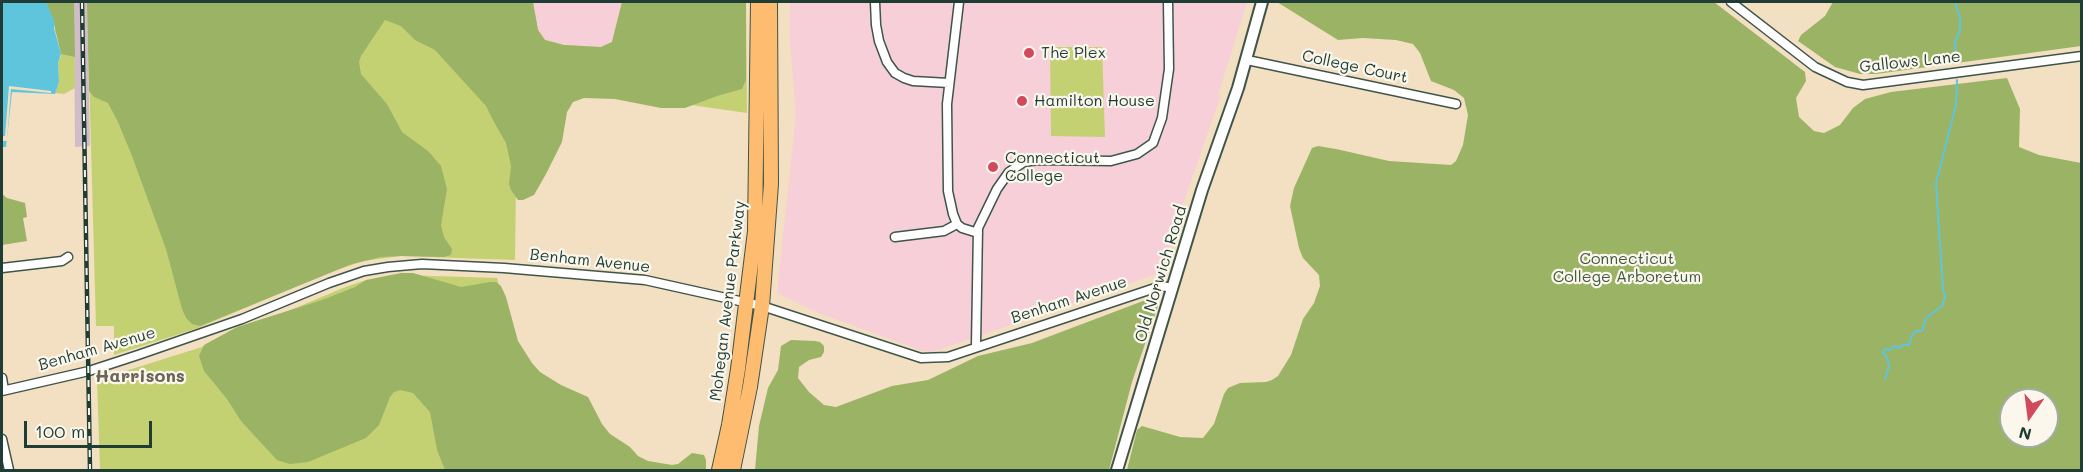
<!DOCTYPE html>
<html>
<head>
<meta charset="utf-8">
<style>
  body { margin:0 }
  #map { position:relative; width:2083px; height:472px; overflow:hidden; background:#f3dfc2; font-family:Mali,sans-serif }
  canvas { display:block }
  .frame { position:absolute; inset:0; border:3px solid #1f3d34; pointer-events:none }
  .north { position:absolute; left:1999px; top:388px; width:60px; height:60px; box-sizing:border-box; background:#fbf7ec; border:2px solid #a3ada2; border-radius:50%; rotate:194deg; font-size:16px; font-weight:700; line-height:24px; text-align:center; color:#1f3d34 }
  .north::after { content:''; display:block; margin:auto; width:21px; height:27px; background:#d1495b; clip-path:polygon(50% 0,100% 100%,50% 72%,0 100%) }
  .scale { position:absolute; left:24px; top:421px; width:128px; height:27px; box-sizing:border-box; border:3px solid #1f3d34; border-top:0; padding-left:8px; font-size:18px; line-height:21px; white-space:nowrap; color:#1f3d34; -webkit-text-stroke:4px #fbf7ec; paint-order:stroke }
</style>
</head>
<body>
<div id="map">
<canvas width="2083" height="472"></canvas>
<div class="frame"></div>
<div class="north">N</div>
<div class="scale">100 m</div>
</div>
<script>
const ctx = document.querySelector('canvas').getContext('2d');
ctx.lineJoin = 'round';
function fillPath(path, color) {
  ctx.fillStyle = color;
  ctx.fill(path, 'evenodd');
}
function toPath(rows) {
  const path = new Path2D();
  for (const r of rows) {
    path.moveTo(r[0], r[1]);
    for (let i = 2; i < r.length; i += 2) path.lineTo(r[i], r[i + 1]);
  }
  return path;
}
function trace(path, color, width, dash) {
  ctx.strokeStyle = color;
  ctx.lineWidth = width;
  ctx.lineCap = dash ? 'butt' : 'round';
  ctx.setLineDash(dash || []);
  ctx.stroke(path);
}
function write(font, color, halo, rows, align = 'center') {
  ctx.font = font + ' Mali,sans-serif';
  ctx.lineWidth = 4.5;
  ctx.setLineDash([]);
  ctx.textBaseline = 'middle';
  ctx.strokeStyle = halo;
  ctx.fillStyle = color;
  for (const [text, x, y, turn = 0] of rows) {
    ctx.save();
    ctx.translate(x, y);
    ctx.rotate((+turn || 0) * Math.PI / 180);
    ctx.textAlign = isNaN(turn) ? turn : align;
    if (halo) ctx.strokeText(text, 0, 0);
    ctx.fillText(text, 0, 0);
    ctx.restore();
  }
}
fillPath(toPath([
  [533,2,622,2,612,42,601,47,564,45,545,40,538,30],
  [790,2,1247,2,1218,95,1221,95,1178,218,1162,272,933,352,920,350,816,312,777,293,796,115,790,40]
]), '#f6cfd8');
fillPath(toPath([
  [74,2,87,2,90,146,75,147]
]), '#d1bdca');
fillPath(toPath([
  [46,2,74,2,75,88,64,94,55,93,59,82,58,63,61,56,61,48,55,30,55,23],
  [87,2,533,2,538,30,545,40,564,45,601,47,612,42,622,2,746,2,747,113,523,81,516,187,515,260,401,256,364,261,335,270,198,328,114,355,114,326,96,326],
  [1050,47,1102,47,1105,137,1051,136],
  [402,275,497,278,509,323,536,470,100,470,97,380,205,346,343,288,363,281]
]), '#c4d173');
fillPath(toPath([
  [46,2,74,2,75,57,61,54,54,24],
  [87,2,533,2,538,30,545,40,564,45,601,47,612,42,622,2,746,2,746,80,742,89,717,96,685,108,661,108,615,99,584,98,573,102,567,112,562,142,546,174,534,195,523,200,518,200,511,190,509,184,511,166,506,143,494,122,486,106,435,50,415,40,401,26,385,20,361,56,359,62,361,74,387,104,402,132,428,151,441,166,447,189,441,225,444,237,452,249,451,255,444,257,401,256,381,257,352,264,200,326,192,324,186,318,182,309,166,249,132,156,118,122,108,103,94,97,89,91],
  [1277,2,1714,2,1805,72,1806,81,1796,98,1799,117,1814,131,1824,133,1840,125,1853,108,1865,99,1891,92,2007,78,2020,109,2019,147,2039,155,2081,163,2081,470,1127,470,1137,430,1142,426,1180,437,1203,438,1214,424,1224,394,1228,388,1240,383,1266,382,1272,380,1278,376,1291,355,1303,319,1314,303,1320,286,1319,275,1303,258,1299,248,1290,206,1294,188,1312,148,1318,146,1336,149,1389,161,1451,165,1456,161,1463,145,1468,115,1464,98,1454,90,1431,81,1420,53,1413,44,1396,40,1363,38,1338,40],
  [2011,400,2047,400,2047,436,2011,436],
  [1833,2,2081,2,2081,46,1876,74,1860,74,1835,67,1798,41,1801,35,1825,16],
  [2,194,7,198,25,203,27,217,23,218,27,241,2,245],
  [401,273,413,273,461,287,490,282,496,282,501,286,506,297,518,341,532,363,540,372,561,385,588,397,602,424,610,434,630,447,638,456,648,461,672,465,678,464,692,453,704,455,706,460,706,470,445,470,437,450,430,412,413,393,400,390,394,392,390,397,379,425,366,438,308,462,290,464,277,460,241,421,227,399,204,371,199,356,204,345,237,327,322,300,355,287,366,280],
  [1156,300,1158,306,1132,382,1109,470,755,470,759,426,768,388,778,370,781,346,791,340,815,341,820,342,824,346,824,352,821,357,809,360,799,367,798,378,809,392,824,405,836,407,892,386,928,380,978,356,1032,343,1143,301]
]), '#9bb365');
fillPath(toPath([
  [2,2,46,2,55,23,54,28,61,54,58,63,59,82,55,94,12,92,6,147,2,147]
]), '#5fc5dc');
fillPath(toPath([
  [9,86,51,91,51,93,11,89,7,141,2,141,2,136,5,136]
]), '#f3dfc2');
trace(toPath([
  [1956,57,1955,42,1960,30,1960,18,1956,5,1956,2],
  [1885,379,1889,366,1887,357,1883,353,1884,349,1890,350,1894,346,1899,348,1903,345,1909,345,1912,335,1916,331,1922,331,1926,318,1942,306,1945,297,1943,289,1936,183,1956,105,1957,80]
]), '#5fc5dc', 2);
const minor = toPath([
  [875,2,876,25,879,41,887,62,895,73,904,78,913,81,949,83],
  [959,2,947,104,948,191,953,214,957,224,962,228,978,233],
  [1731,2,1815,67,1847,82,1863,85,2082,56],
  [1247,60,1456,104],
  [895,237,944,231,957,224],
  [2,268,62,261,68,257],
  [976,346,978,228,997,189,1009,172,1024,162,1038,160,1111,161,1137,154,1153,143,1162,118,1169,69,1168,2],
  [2,378,4,390],
  [2,391,89,371,138,355,242,319,329,283,364,271,388,267,422,264,504,268,645,280,762,306,921,358,948,357,1161,286,1173,288],
  [2,439,9,470]
]);
const tertiary = toPath([
  [1117,470,1202,190,1238,88,1262,2]
]);
const trunk = toPath([
  [719,470,729,425,738,369,755,231,758,2],
  [733,470,750,387,762,306,771,184,770,2]
]);
trace(minor, '#3f5549', 11);
trace(tertiary, '#3f5549', 14);
trace(trunk, '#3f5549', 16);
trace(minor, '#fff', 8);
trace(tertiary, '#fff', 10);
trace(trunk, '#febc70', 14);
const rail = toPath([
  [82,2,90,470]
]);
trace(rail, '#1f3d34', 4.5);
trace(rail, '#fbf7ec', 2, [7]);
for (const [x, y, r, color] of [
  [1029,53,6,"#d1495b"],
  [1022,101,6,"#d1495b"],
  [993,167,6,"#d1495b"]
]) {
  const dot = new Path2D();
  dot.arc(x, y, r, 0, 2 * Math.PI);
  ctx.fillStyle = color;
  ctx.fill(dot);
  trace(dot, '#fbf7ec', 2);
}
write('16px', '#1f3d34', '#fbf7ec', [
  ["The Plex",1041,53],
  ["Hamilton House",1034,101],
  ["Connecticut",1005,158],
  ["College",1005,176]
], 'left');
write('16px', '#1f3d34', '#fbf7ec', [
  ["Gallows Lane",1910,62,-6],
  ["College Court",1355,67,12],
  ["Benham Avenue",590,261,6],
  ["Old Norwich Road",1161,274,-73],
  ["Benham Avenue",1069,300,-18],
  ["Mohegan Avenue Parkway",728,301,-83],
  ["Benham Avenue",97,349,-16]
]);
write('16px', '#405b41', '#fbf7ec', [
  ["Connecticut",1627,259],
  ["College Arboretum",1627,277]
]);
write('bold 18px', '#6b6457', '#fbf7ec', [
  ["Harrisons",140,376]
]);
</script>
</body>
</html>
